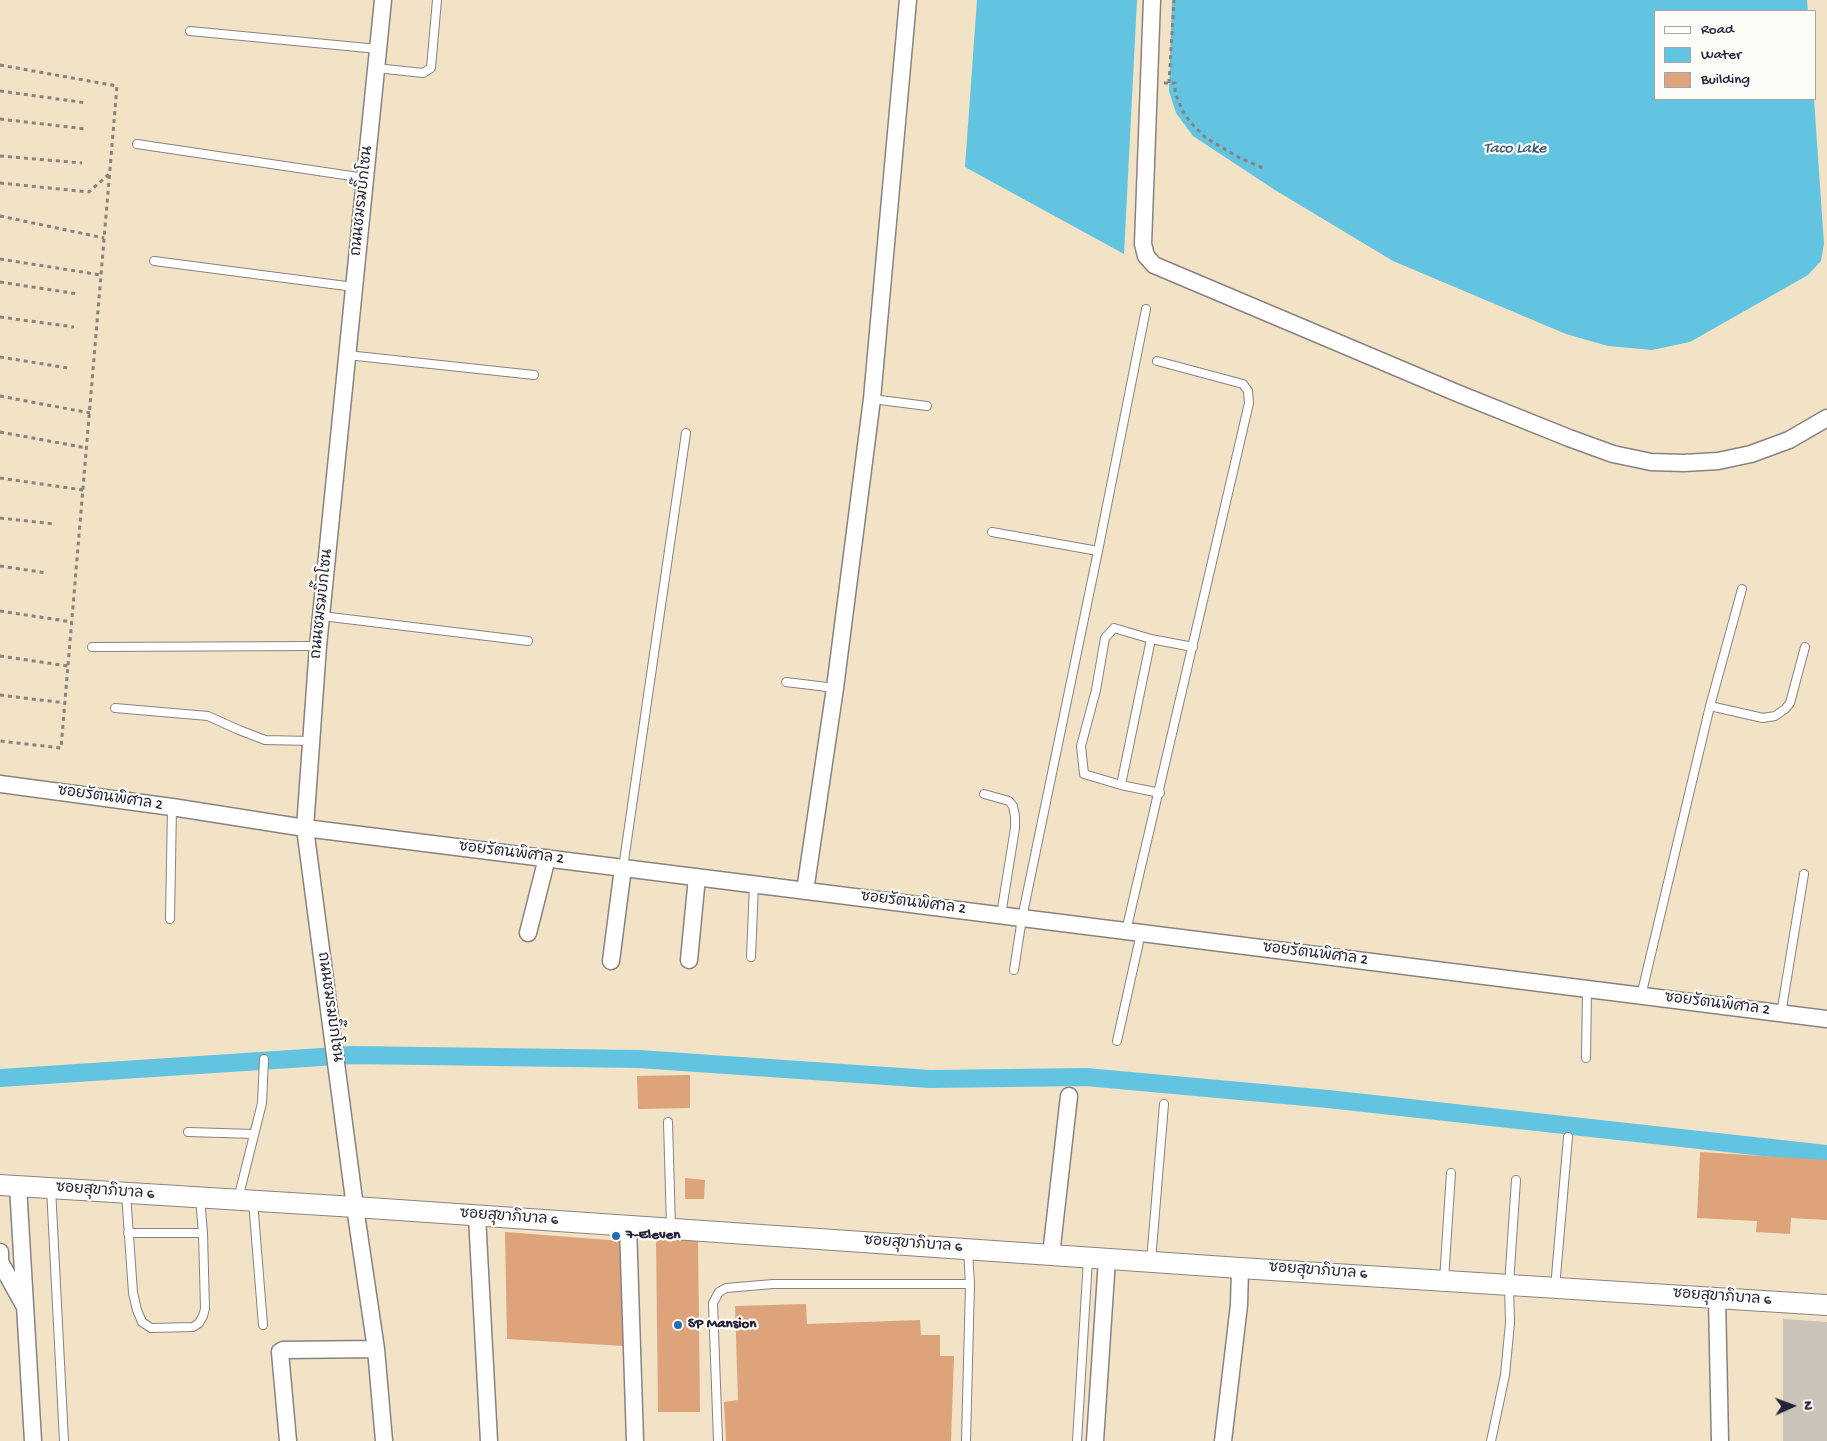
<!DOCTYPE html>
<html>
<head>
<meta charset="utf-8">
<style>
  body { margin:0 }
  #map { position:relative; width:1827px; height:1441px; overflow:hidden; background:#f2e2c6; font-family:"Gochi Hand",sans-serif }
  canvas { display:block }
  .legend { position:absolute; left:1654px; top:10px; width:162px; height:90px; box-sizing:border-box; background:#fdfcf7; border:1px solid #a5a5ac; margin:0; padding:6px 9px; list-style:none; font-size:15px; color:#22223b }
  .legend li { display:flex; align-items:center; gap:10px; height:25px }
  .legend b { width:25px; border:1px solid #a5a5ac }
  .north { position:absolute; left:1767px; top:1381px; width:50px; height:50px; -webkit-text-stroke:4px #fdfcf7; paint-order:stroke; rotate:88deg; font-size:14px; font-weight:700; line-height:20px; text-align:center; color:#22223b }
  .north::after { content:''; display:block; margin:auto; width:18px; height:22px; background:#22223b; clip-path:polygon(50% 0,100% 100%,50% 72%,0 100%) }
</style>
</head>
<body>
<div id="map">
<canvas width="1827" height="1441"></canvas>
<ul class="legend">
<li><b style="height:6px;background:#fff"></b>Road</li>
<li><b style="height:14px;background:#62c4e0"></b>Water</li>
<li><b style="height:14px;background:#dda37b"></b>Building</li>
</ul>
<div class="north">N</div>
</div>
<script>
const ctx = document.querySelector('canvas').getContext('2d');
ctx.lineJoin = 'round';
function fillPath(path, color) {
  ctx.fillStyle = color;
  ctx.fill(path, 'evenodd');
}
function toPath(rows) {
  const path = new Path2D();
  for (const r of rows) {
    path.moveTo(r[0], r[1]);
    for (let i = 2; i < r.length; i += 2) path.lineTo(r[i], r[i + 1]);
  }
  return path;
}
function trace(path, color, width, dash) {
  ctx.strokeStyle = color;
  ctx.lineWidth = width;
  ctx.lineCap = dash ? 'butt' : 'round';
  ctx.setLineDash(dash || []);
  ctx.stroke(path);
}
function write(font, color, halo, rows, align = 'center') {
  ctx.font = font + ' "Gochi Hand","Playpen Sans Thai",sans-serif';
  ctx.lineWidth = 4.5;
  ctx.setLineDash([]);
  ctx.textBaseline = 'middle';
  ctx.strokeStyle = halo;
  ctx.fillStyle = color;
  for (const [text, x, y, turn = 0] of rows) {
    ctx.save();
    ctx.translate(x, y);
    ctx.rotate((+turn || 0) * Math.PI / 180);
    ctx.textAlign = isNaN(turn) ? turn : align;
    if (halo) ctx.strokeText(text, 0, 0);
    ctx.fillText(text, 0, 0);
    ctx.restore();
  }
}
fillPath(toPath([
  [1783,1319,1827,1322,1827,1441,1783,1441]
]), '#cac3b8');
fillPath(toPath([
  [977,0,1137,0,1124,254,965,167],
  [1172,0,1807,0,1808,11,1656,11,1656,99,1814,99,1824,244,1821,261,1808,275,1690,342,1652,350,1608,346,1566,334,1393,261,1275,190,1193,136,1176,113,1169,91]
]), '#62c4e0');
trace(toPath([
  [0,1078,352,1055,639,1059,930,1079,1086,1077,1328,1099,1827,1154]
]), '#62c4e0', 18);
fillPath(toPath([
  [690,1075,690,1108,638,1109,637,1076],
  [1700,1152,1827,1160,1827,1220,1791,1218,1790,1234,1756,1232,1757,1221,1697,1218],
  [685,1178,705,1180,704,1199,685,1199],
  [505,1232,622,1241,624,1346,507,1339],
  [656,1238,698,1238,700,1412,658,1412],
  [806,1304,807,1324,920,1320,921,1335,940,1335,940,1356,954,1356,951,1441,726,1441,724,1402,738,1400,735,1306]
]), '#dda37b');
const service = toPath([
  [190,31,378,49],
  [376,68,423,73,431,68,437,0],
  [137,144,365,178],
  [154,261,354,287],
  [347,355,534,375],
  [872,399,927,406],
  [992,532,1098,551],
  [322,616,528,641],
  [92,647,318,646],
  [786,682,835,688],
  [1710,706,1763,718,1775,716,1785,709,1790,703,1805,647],
  [115,708,208,716,239,730,265,740,311,741],
  [1121,785,1151,639],
  [1160,793,1121,785,1084,774,1081,746,1096,690,1105,638,1114,628,1151,639,1193,647],
  [984,794,1009,801,1013,806,1015,816,1015,828,1001,915],
  [623,868,686,433],
  [170,919,172,807],
  [1126,931,1249,403,1248,391,1243,384,1157,361],
  [751,957,754,884],
  [1014,970,1022,918,1098,551,1146,309],
  [1641,996,1710,706,1742,589],
  [1781,1014,1804,874],
  [1117,1041,1141,933],
  [1586,1058,1587,989],
  [668,1122,671,1227],
  [188,1132,254,1134],
  [51,1188,64,1441],
  [126,1193,133,1293,137,1310,142,1322,151,1328,193,1327,199,1323,203,1316,205,1309,203,1233,200,1198],
  [238,1199,262,1103,264,1059],
  [253,1201,263,1325],
  [128,1233,203,1233],
  [1151,1261,1164,1104],
  [1444,1280,1451,1173],
  [1555,1288,1568,1137],
  [718,1441,713,1303,719,1292,726,1288,773,1284,970,1284],
  [966,1441,970,1284,968,1251],
  [1077,1441,1088,1259],
  [1491,1441,1505,1375,1510,1323,1509,1284,1516,1180]
]);
const minor = toPath([
  [383,0,318,646,305,828,355,1207,376,1349,384,1441],
  [1152,0,1143,244,1146,256,1154,265,1457,393,1569,438,1613,454,1651,462,1684,463,1718,461,1751,454,1789,440,1827,418],
  [0,784,172,807,305,828,1827,1019],
  [805,891,835,688,872,399,908,0],
  [528,933,547,858],
  [689,960,697,877],
  [611,961,623,868],
  [18,1186,33,1441],
  [477,1216,489,1441],
  [628,1226,635,1441],
  [0,1252,0,1262,24,1305],
  [1051,1255,1069,1096],
  [1717,1298,1720,1441],
  [288,1441,280,1352,283,1350,376,1349],
  [1095,1441,1107,1259],
  [1223,1441,1239,1305,1240,1268]
]);
const tertiary = toPath([
  [0,1185,355,1207,1240,1268,1827,1305]
]);
trace(service, '#8a8280', 10);
trace(minor, '#8a8280', 19);
trace(tertiary, '#8a8280', 22);
trace(toPath([
  [0,65,117,86,61,748,0,741],
  [1164,83,1175,83,1175,93,1183,112,1191,123,1206,138,1240,158,1263,168],
  [1169,83,1174,0],
  [0,91,87,103],
  [0,119,86,129],
  [0,156,82,163],
  [0,183,89,192,109,174],
  [0,216,104,238],
  [0,259,101,275],
  [0,282,78,294],
  [0,317,74,327],
  [0,357,68,368],
  [0,396,90,413],
  [0,432,87,448],
  [0,478,83,490],
  [0,518,55,524],
  [0,566,47,573],
  [0,611,72,622],
  [0,656,68,666],
  [0,695,65,703]
]), '#8a8280', 3, [4, 4]);
trace(service, '#fff', 8);
trace(minor, '#fff', 16);
trace(tertiary, '#fff', 20);
for (const [x, y, r, color] of [
  [616,1236,5,"#1f6fb2"],
  [678,1325,5,"#1f6fb2"]
]) {
  const dot = new Path2D();
  dot.arc(x, y, r, 0, 2 * Math.PI);
  ctx.fillStyle = color;
  ctx.fill(dot);
  trace(dot, '#fdfcf7', 2);
}
write('15px', '#22223b', '#fdfcf7', [
  ["ถนนชมรมบิ๊กโซน",363,201,-84],
  ["ถนนชมรมบิ๊กโซน",323,604,-84],
  ["ซอยรัตนพิศาล 2",110,799,8],
  ["ซอยรัตนพิศาล 2",511,854,7],
  ["ซอยรัตนพิศาล 2",913,904,7],
  ["ซอยรัตนพิศาล 2",1315,955,7],
  ["ซอยรัตนพิศาล 2",1717,1005,7],
  ["ถนนชมรมบิ๊กโซน",329,1007,82],
  ["ซอยสุขาภิบาล 6",105,1192,4],
  ["ซอยสุขาภิบาล 6",509,1218,4],
  ["ซอยสุขาภิบาล 6",913,1245,4],
  ["ซอยสุขาภิบาล 6",1318,1272,4],
  ["ซอยสุขาภิบาล 6",1722,1298,4]
]);
write('bold 15px', '#22223b', '#fdfcf7', [
  ["7-Eleven",626,1236],
  ["SP Mansion",688,1325]
], 'left');
write('italic 16px', '#385b75', '#fdfcf7', [
  ["Taco Lake",1515,150]
]);
</script>
</body>
</html>
